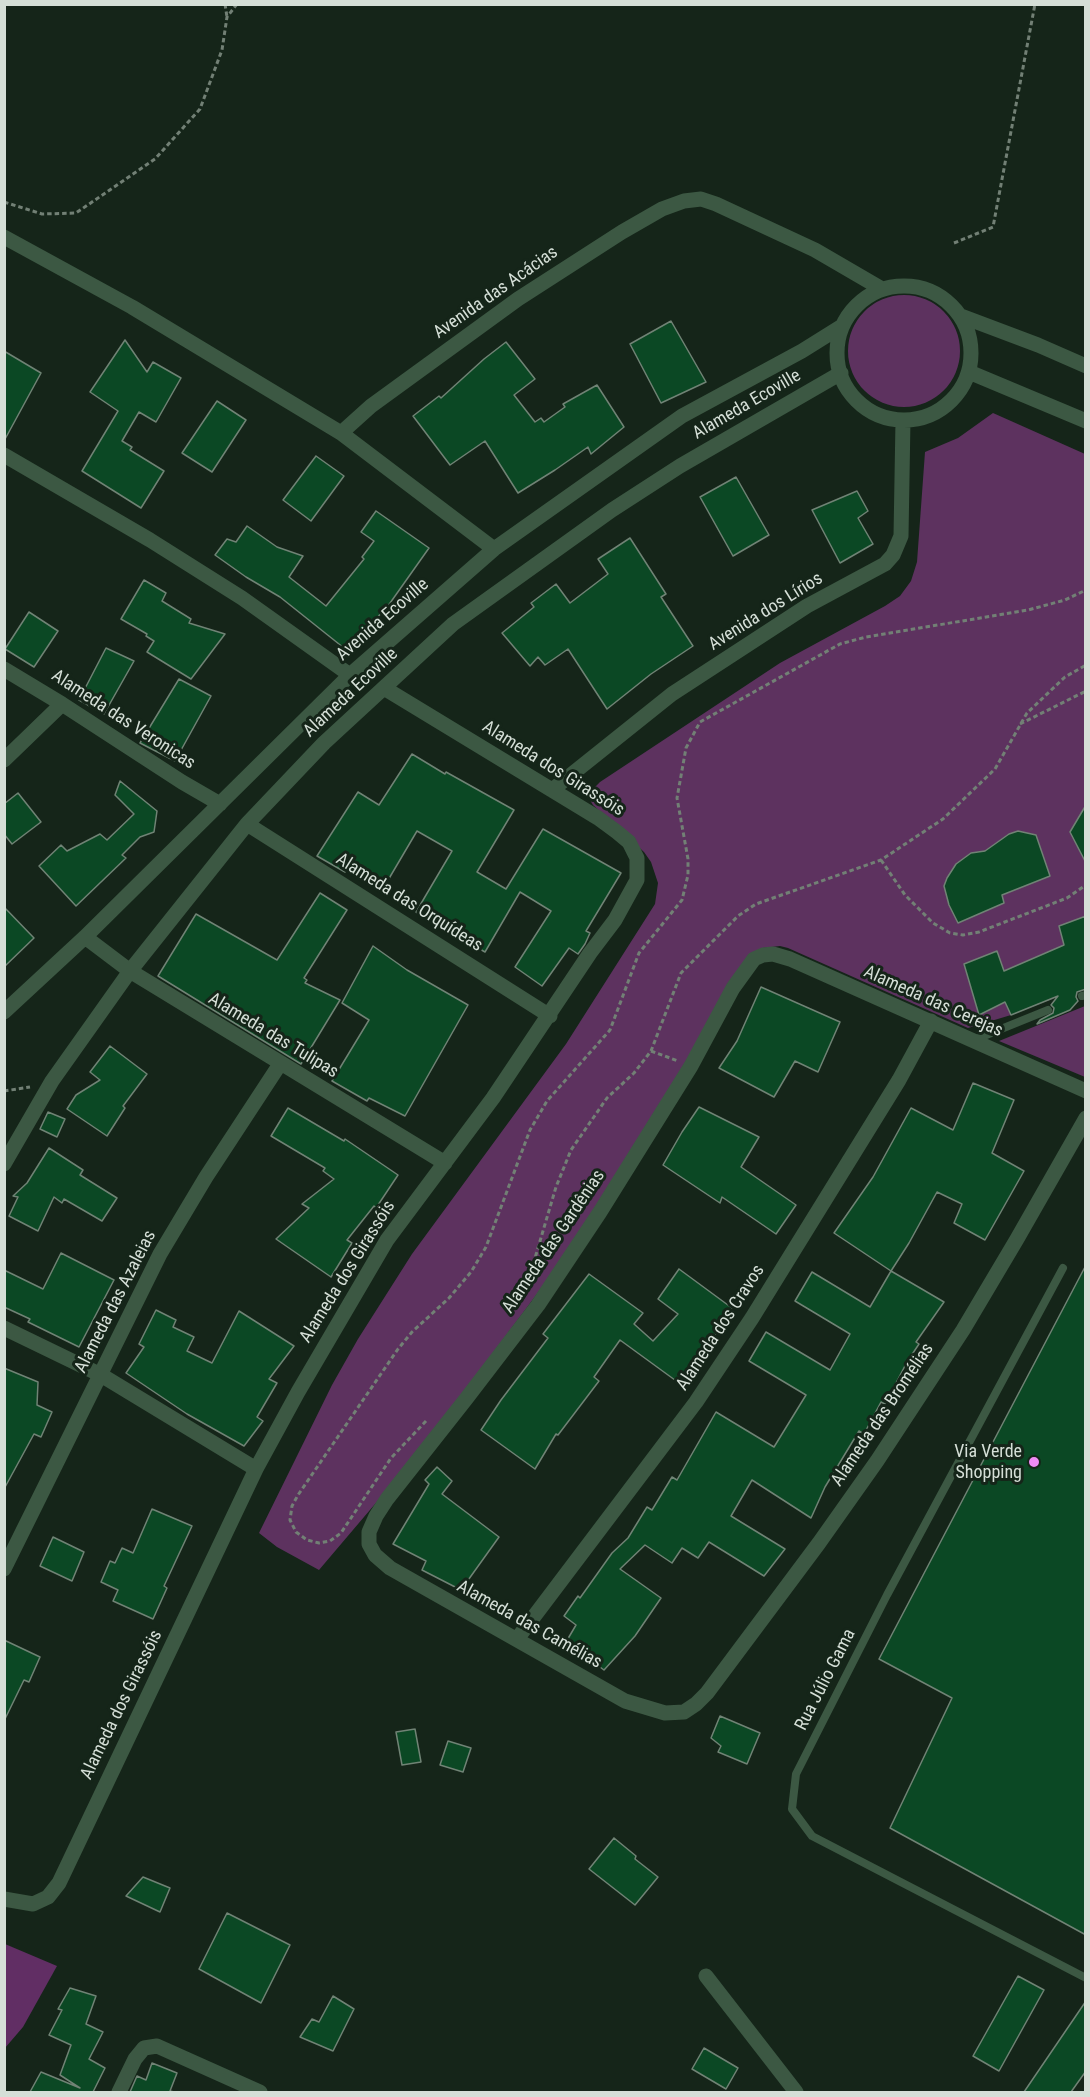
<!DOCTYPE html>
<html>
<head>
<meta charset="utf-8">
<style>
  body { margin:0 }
  #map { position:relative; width:1090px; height:2097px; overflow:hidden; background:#152519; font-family:"Roboto Condensed",sans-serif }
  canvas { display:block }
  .frame { position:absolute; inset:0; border:6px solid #d5dfd7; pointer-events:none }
</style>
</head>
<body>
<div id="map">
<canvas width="1090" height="2097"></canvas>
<div class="frame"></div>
</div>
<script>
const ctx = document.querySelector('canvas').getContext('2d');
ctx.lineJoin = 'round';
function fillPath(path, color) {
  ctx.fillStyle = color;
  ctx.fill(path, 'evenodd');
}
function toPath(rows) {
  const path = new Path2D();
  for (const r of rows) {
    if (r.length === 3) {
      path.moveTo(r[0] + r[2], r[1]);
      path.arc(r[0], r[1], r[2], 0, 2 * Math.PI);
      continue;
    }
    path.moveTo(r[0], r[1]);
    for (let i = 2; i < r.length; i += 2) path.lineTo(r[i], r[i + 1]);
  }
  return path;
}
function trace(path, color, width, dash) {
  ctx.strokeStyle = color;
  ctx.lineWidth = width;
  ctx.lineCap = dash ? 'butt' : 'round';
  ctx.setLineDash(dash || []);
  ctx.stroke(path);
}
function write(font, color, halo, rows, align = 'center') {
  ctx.font = font + ' "Roboto Condensed",sans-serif';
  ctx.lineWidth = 6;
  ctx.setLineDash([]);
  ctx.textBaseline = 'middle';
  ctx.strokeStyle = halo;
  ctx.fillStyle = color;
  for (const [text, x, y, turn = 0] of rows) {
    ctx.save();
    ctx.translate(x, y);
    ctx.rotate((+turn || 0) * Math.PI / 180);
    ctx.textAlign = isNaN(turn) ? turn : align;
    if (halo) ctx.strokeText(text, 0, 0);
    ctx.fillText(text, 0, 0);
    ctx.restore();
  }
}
fillPath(toPath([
  [904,351,56],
  [993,413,1085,454,1085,986,1011,1015,968,1028,788,948,780,946,763,948,697,1045,563,1259,420,1451,319,1570,277,1547,259,1533,332,1385,358,1339,412,1254,566,1044,655,904,658,883,651,862,644,852,593,805,590,800,593,789,600,782,780,663,885,606,900,596,911,581,917,562,925,452,958,438],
  [1085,1006,1085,1077,999,1041]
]), '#5d325f');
fillPath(toPath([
  [5,1944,57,1966,23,2027,5,2048]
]), '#612e64');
const building = toPath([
  [671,321,706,382,661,403,630,344,671,321],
  [125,340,147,372,153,362,181,378,156,422,139,412,122,441,132,447,130,450,164,471,141,508,82,471,118,411,90,392,125,340],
  [506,342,535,379,514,395,535,422,541,418,544,422,565,407,563,404,597,385,624,427,591,454,588,447,555,470,518,493,485,441,450,465,413,416,439,396,441,398,484,359,506,342],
  [4,351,41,373,4,441,4,351],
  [217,401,246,420,212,472,182,453,217,401],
  [316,456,344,476,311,521,283,500,316,456],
  [736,477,769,535,733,556,700,497,736,477],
  [857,491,868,511,858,518,873,544,840,563,812,510,857,491],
  [376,511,429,548,383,613,382,612,349,652,280,597,246,577,215,555,227,539,236,542,247,526,277,547,303,556,289,577,326,606,364,559,362,557,374,541,361,532,376,511],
  [630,538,666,594,661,597,693,646,651,674,607,709,568,649,545,665,538,657,530,666,502,633,534,607,531,603,556,584,570,603,608,574,598,559,630,538],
  [144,580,166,593,162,601,191,619,189,623,225,634,191,679,147,652,154,641,146,636,147,634,121,619,144,580],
  [29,612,58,631,34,667,5,649,29,612],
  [106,648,134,661,104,714,79,700,106,648],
  [179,679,211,696,175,761,140,743,179,679],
  [412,754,445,774,446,772,514,810,477,872,506,889,543,829,621,873,586,931,590,933,585,944,578,954,569,948,542,986,515,967,551,911,520,892,485,952,416,912,452,851,417,831,384,887,349,866,345,872,317,856,358,792,379,805,412,754],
  [120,781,157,811,154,832,140,837,122,855,126,858,76,906,39,866,61,845,67,851,100,834,107,840,134,814,115,795,120,781],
  [18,793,41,822,12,844,4,834,4,804,18,793],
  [1086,805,1086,863,1070,832,1086,805],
  [1018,831,1036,835,1050,876,1002,895,1004,903,958,923,949,905,944,886,947,878,956,864,971,853,985,851,1009,834,1018,831],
  [320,893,347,910,304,978,307,980,305,983,340,1000,301,1064,158,976,196,914,277,960,320,893],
  [4,907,34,938,4,967,4,907],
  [1086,916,1086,989,1077,992,1076,997,1078,1001,1070,1010,1037,1024,1040,1020,1053,1013,1054,1008,1051,1005,1058,996,1011,1015,1005,1002,979,1015,964,964,997,951,1004,971,1064,945,1059,926,1086,916],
  [373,946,407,970,468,1005,405,1116,369,1098,367,1101,332,1081,369,1020,342,1003,373,946],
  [761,987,840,1022,818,1072,795,1061,774,1097,719,1068,737,1041,761,987],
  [110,1046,147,1074,123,1106,125,1108,107,1136,67,1109,76,1095,100,1080,90,1072,110,1046],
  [973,1083,1014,1100,992,1153,1024,1171,985,1240,954,1223,962,1204,937,1192,909,1243,891,1271,834,1233,873,1177,911,1108,953,1130,973,1083],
  [699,1107,759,1137,741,1167,796,1205,776,1234,722,1197,720,1203,663,1165,682,1132,699,1107],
  [288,1108,344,1141,345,1139,398,1175,376,1208,374,1206,347,1240,352,1243,331,1277,276,1239,309,1208,302,1204,334,1179,323,1171,325,1168,271,1136,288,1108],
  [48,1112,65,1119,57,1137,40,1129,48,1112],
  [49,1148,83,1170,80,1175,117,1198,102,1221,64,1199,62,1203,54,1197,38,1231,9,1216,18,1197,13,1196,27,1183,49,1148],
  [61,1253,114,1280,79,1347,28,1322,30,1319,4,1307,4,1270,43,1289,61,1253],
  [1086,1265,1086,1935,890,1828,952,1698,879,1659,1086,1265],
  [679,1269,732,1308,713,1338,679,1383,620,1340,594,1377,599,1381,558,1435,556,1434,535,1469,481,1430,501,1400,548,1338,543,1334,589,1274,643,1313,634,1324,653,1341,678,1314,658,1299,679,1269],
  [891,1271,944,1302,916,1342,919,1344,907,1362,885,1404,881,1402,864,1434,859,1431,825,1487,811,1518,752,1480,731,1516,785,1549,764,1576,709,1542,698,1558,682,1548,672,1563,645,1545,620,1569,661,1598,635,1636,604,1670,566,1642,576,1625,564,1616,578,1596,580,1598,612,1553,628,1538,647,1507,652,1510,672,1477,677,1480,716,1412,774,1447,806,1395,749,1361,766,1332,830,1370,850,1334,795,1301,812,1272,870,1307,891,1271],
  [156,1310,176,1320,173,1327,194,1337,187,1351,212,1363,239,1311,294,1346,269,1379,277,1383,257,1417,263,1421,244,1446,187,1414,126,1373,144,1347,139,1344,156,1310],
  [4,1368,38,1382,37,1405,52,1412,41,1437,34,1434,4,1489,4,1368],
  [437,1467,452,1481,442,1494,499,1537,461,1590,422,1570,426,1561,393,1544,429,1484,425,1480,437,1467],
  [152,1509,192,1526,164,1586,167,1588,153,1619,113,1601,118,1590,101,1582,110,1561,115,1563,122,1548,133,1553,152,1509],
  [53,1537,84,1552,72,1581,40,1566,53,1537],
  [4,1640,40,1657,29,1682,24,1680,4,1721,4,1640],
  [720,1716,760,1733,747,1764,718,1752,721,1746,711,1738,720,1716],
  [415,1729,421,1762,402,1765,396,1732,415,1729],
  [448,1741,471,1748,463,1772,440,1765,448,1741],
  [614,1838,636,1856,635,1859,658,1877,635,1905,589,1869,614,1838],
  [143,1877,170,1888,160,1912,126,1896,143,1877],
  [227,1913,290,1945,261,2003,199,1969,227,1913],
  [1018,1976,1044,1990,999,2071,973,2056,1018,1976],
  [70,1988,96,1996,86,2024,103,2032,89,2059,105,2068,93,2092,30,2092,41,2072,80,2088,60,2075,71,2045,49,2035,62,2010,58,2009,70,1988],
  [333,1996,354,2009,333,2051,300,2037,312,2019,319,2022,333,1996],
  [1086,2001,1086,2071,1071,2092,1024,2092,1086,2001],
  [704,2048,738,2068,726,2089,692,2069,704,2048],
  [152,2063,177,2073,170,2091,174,2092,130,2092,137,2076,146,2080,152,2063]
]);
fillPath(building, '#0b4824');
trace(building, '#708375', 1.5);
trace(toPath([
  [225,4,227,17],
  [4,202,42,214,76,213,155,159,200,109,222,50,227,17,237,4],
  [954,243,993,227,1035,4],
  [1020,724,1086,691],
  [881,860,905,895,933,923,950,933,963,935,979,932,1067,898,1086,885],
  [651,1051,678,1061],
  [4,1091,30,1087],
  [516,1305,530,1275,556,1187,571,1150,607,1098,634,1073,651,1051,681,973,738,916,756,904,881,860,943,819,995,769,1027,713,1065,677,1086,665],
  [426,1421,391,1458,341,1533,330,1541,319,1543,307,1540,296,1532,290,1520,292,1506,298,1495,398,1349,412,1332,449,1298,471,1272,486,1247,530,1130,547,1101,610,1030,639,953,682,900,688,875,688,859,677,798,686,748,700,722,840,644,866,637,1028,610,1065,600,1086,590]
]), '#728075', 3, [4.5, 3]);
trace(toPath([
  [1082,996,1086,995],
  [974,1040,1048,1010],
  [1063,1268,887,1595,796,1774,792,1809,812,1836,1086,1978]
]), '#3c5843', 8);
trace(toPath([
  [4,237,132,307,341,433,494,549],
  [904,353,67],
  [961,316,1038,345,1086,366],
  [969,372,1086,421],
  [341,433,371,406,518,299,622,232,662,209,684,201,701,199,716,204,815,250,882,289],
  [4,455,150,540,242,598,350,675],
  [4,669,62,704,182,782,220,804],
  [4,760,62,704],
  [552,790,672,694,807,606,885,564,893,555,901,536,903,420],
  [247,824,550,1016],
  [85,937,130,971,445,1163],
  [4,1012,85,937,350,675,494,549,682,416,802,351,842,326],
  [1086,1091,790,959,773,954,763,955,754,959,733,988,691,1066,600,1212,538,1305,466,1399,387,1499,376,1516,369,1532,369,1544,375,1555,390,1568,625,1701,665,1713,684,1712,696,1704,707,1693,819,1543,877,1461,963,1330,1017,1239,1086,1118],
  [4,1164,52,1081,130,971,247,824,324,743,453,624,612,510,680,466,841,373],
  [4,1328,101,1375,256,1469],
  [4,1569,160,1254,206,1177,280,1064],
  [517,1639,696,1402,752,1318,899,1080,931,1021],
  [4,1899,33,1904,48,1897,59,1883,256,1469,298,1392,387,1240,493,1098,590,953,615,920,637,880,637,858,629,842,617,832,598,818,384,688],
  [706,1976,796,2092],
  [119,2092,135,2059,144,2048,157,2046,260,2092]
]), '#3c5843', 15);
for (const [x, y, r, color] of [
  [1034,1462,6,"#f08bf5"]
]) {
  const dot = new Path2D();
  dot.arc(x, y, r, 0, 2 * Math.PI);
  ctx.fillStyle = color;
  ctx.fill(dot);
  trace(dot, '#152519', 2);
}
write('18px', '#d5dfd7', '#152519', [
  ["Avenida das Acácias",496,293,-35],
  ["Alameda Ecoville",747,405,-30],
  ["Avenida dos Lírios",766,612,-32],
  ["Avenida Ecoville",383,620,-41],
  ["Alameda Ecoville",351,693,-43],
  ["Alameda das Veronicas",123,720,33],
  ["Alameda dos Girassóis",553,769,32],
  ["Alameda das Orquídeas",409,903,32],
  ["Alameda das Cerejas",933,1002,24],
  ["Alameda das Tulipas",273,1036,31],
  ["Alameda das Gardênias",554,1242,-56],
  ["Alameda dos Girassóis",348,1272,-58],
  ["Alameda das Azaleias",116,1302,-63],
  ["Alameda dos Cravos",721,1328,-57],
  ["Alameda das Bromélias",883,1415,-56],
  ["Alameda das Camélias",529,1625,29],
  ["Rua Júlio Gama",826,1680,-63],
  ["Alameda dos Girassóis",122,1705,-64]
]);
write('18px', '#d5dfd7', '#152519', [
  ["Via Verde",1022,1452],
  ["Shopping",1022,1473]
], 'right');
</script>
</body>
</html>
